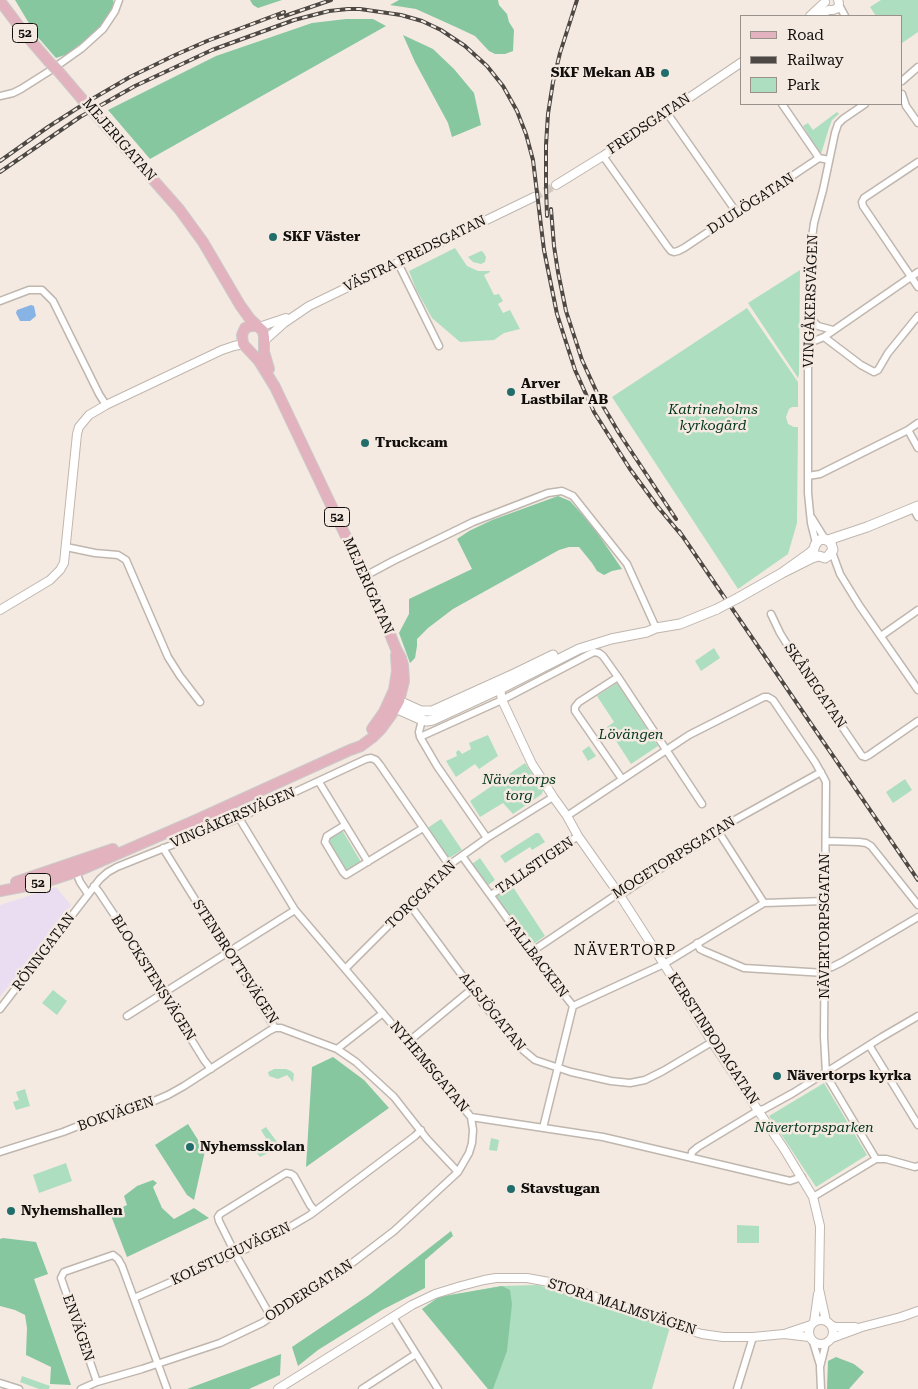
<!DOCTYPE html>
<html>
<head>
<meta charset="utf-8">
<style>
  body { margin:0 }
  #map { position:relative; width:918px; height:1389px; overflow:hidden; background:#f4eae2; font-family:"Roboto Serif",serif }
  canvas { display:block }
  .legend { position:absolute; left:740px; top:15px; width:162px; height:90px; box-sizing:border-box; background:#f4eae2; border:1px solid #99928c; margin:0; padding:6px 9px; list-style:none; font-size:15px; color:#110e0b }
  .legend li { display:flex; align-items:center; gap:10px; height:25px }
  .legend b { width:25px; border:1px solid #99928c }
</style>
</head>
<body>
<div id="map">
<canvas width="918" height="1389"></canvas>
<ul class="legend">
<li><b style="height:6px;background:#e2b3bf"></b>Road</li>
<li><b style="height:6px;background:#4d4844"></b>Railway</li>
<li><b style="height:14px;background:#addec0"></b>Park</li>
</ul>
</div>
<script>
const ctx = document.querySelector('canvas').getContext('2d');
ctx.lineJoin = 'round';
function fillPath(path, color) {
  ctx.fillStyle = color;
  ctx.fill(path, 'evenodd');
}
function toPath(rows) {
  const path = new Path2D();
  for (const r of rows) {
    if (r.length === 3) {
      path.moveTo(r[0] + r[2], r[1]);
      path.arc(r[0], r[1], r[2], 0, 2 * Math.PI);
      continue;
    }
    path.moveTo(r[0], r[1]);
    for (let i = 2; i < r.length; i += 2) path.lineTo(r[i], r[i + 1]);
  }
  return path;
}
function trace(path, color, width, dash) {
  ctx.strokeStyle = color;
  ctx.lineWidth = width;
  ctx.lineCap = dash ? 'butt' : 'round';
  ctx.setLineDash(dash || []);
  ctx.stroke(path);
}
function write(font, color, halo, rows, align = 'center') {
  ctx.font = font + ' "Roboto Serif",serif';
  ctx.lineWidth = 5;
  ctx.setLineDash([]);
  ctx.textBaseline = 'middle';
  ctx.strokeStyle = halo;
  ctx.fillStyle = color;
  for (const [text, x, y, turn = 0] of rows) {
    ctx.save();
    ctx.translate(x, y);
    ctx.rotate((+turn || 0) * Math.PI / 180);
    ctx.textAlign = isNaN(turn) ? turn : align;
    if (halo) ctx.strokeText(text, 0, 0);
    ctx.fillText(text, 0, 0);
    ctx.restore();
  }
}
fillPath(toPath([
  [56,887,71,905,0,997,0,905]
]), '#eaddf1');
fillPath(toPath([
  [881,0,918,0,918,32,902,43,902,16,876,16,870,7],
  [837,112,839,114,832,120,829,128,821,154,820,154,803,126,808,123,813,130],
  [455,248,467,266,478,271,490,271,490,272,484,275,494,295,499,294,503,301,498,304,503,313,510,310,520,329,504,333,494,340,460,342,432,318,416,289,409,271],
  [481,251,483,252,486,257,485,262,481,264,473,262,468,257],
  [800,270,799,374,798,378,748,303],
  [747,308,798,382,798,407,792,407,789,409,786,417,788,424,794,427,798,427,797,523,788,554,738,589,612,397],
  [714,648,720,658,701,671,695,661],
  [617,683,658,746,631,764,607,727,614,722,597,696],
  [488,735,498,756,479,769,475,764,456,777,446,761,457,756,456,752,459,750,462,754,471,749,469,743],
  [589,746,596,756,588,761,582,751],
  [525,763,543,790,542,794,513,814,503,803,480,817,470,801],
  [905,779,912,790,893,803,886,792],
  [441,819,462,850,446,860,426,829],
  [342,830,361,862,344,872,325,840],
  [536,833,539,833,545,842,532,850,530,847,505,863,500,856],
  [480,858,495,880,487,886,472,864],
  [511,884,545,936,532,945,528,945,496,898,496,895],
  [53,990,67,1001,57,1015,42,1003],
  [274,1069,286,1069,291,1071,294,1074,293,1082,287,1075,278,1079,269,1076,268,1072],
  [824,1083,867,1155,816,1187,769,1116],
  [25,1089,30,1106,16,1110,13,1102,19,1100,16,1092],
  [266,1127,277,1142,277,1147,275,1150,260,1157,257,1153,270,1145,261,1130],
  [491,1138,499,1140,497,1151,489,1150],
  [66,1163,72,1181,39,1193,33,1175],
  [737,1225,759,1226,759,1243,737,1243],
  [538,1285,670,1327,652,1389,488,1389,422,1309,439,1297,502,1286],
  [22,1376,50,1386,49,1389,39,1389,20,1382]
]), '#addec0');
fillPath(toPath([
  [15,0,113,0,114,5,104,23,85,41,68,54,56,58,36,35],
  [250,0,282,0,258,8,253,5],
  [399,0,498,0,499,5,507,14,509,22,514,30,513,51,505,54,495,54,489,51,475,36,458,28,416,9,390,5],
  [346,19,373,19,386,26,150,159,108,110,216,56,312,23],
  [403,35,433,49,454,69,474,93,481,125,452,137,448,123,415,62],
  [558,496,570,501,580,512,596,531,622,569,612,571,604,575,597,571,592,563,579,547,569,547,559,550,453,609,428,628,417,639,417,646,415,658,410,663,399,633,409,614,409,599,472,569,457,539,469,531,492,520],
  [333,1057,364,1080,389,1108,306,1167,312,1067],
  [188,1124,205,1151,194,1200,187,1195,155,1145],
  [153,1180,157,1183,153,1187,162,1208,174,1219,194,1208,209,1218,127,1257,110,1213,127,1205,124,1196,137,1186],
  [451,1231,453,1236,425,1260,425,1288,382,1310,318,1350,298,1366,292,1347,369,1295],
  [3,1238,36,1242,48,1274,34,1279,71,1385,50,1384,51,1367,26,1355,27,1328,25,1315,15,1310,0,1306,0,1239],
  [502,1286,510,1290,512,1304,507,1351,493,1389,488,1389,422,1309,439,1297],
  [281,1354,280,1375,249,1389,187,1389],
  [836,1357,854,1364,864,1372,849,1389,827,1389,828,1361]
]), '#86c7a0');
fillPath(toPath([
  [31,305,34,306,36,316,30,321,20,321,16,313,17,310]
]), '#87b4e5');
trace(toPath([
  [534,197,556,185]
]), '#d2c9c2', 8, [8, 4]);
const minor = toPath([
  [839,5,845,16],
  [902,81,918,67],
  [902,94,906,106,918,123],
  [0,96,13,93,21,89,51,70,82,48,103,29,115,11,119,0],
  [782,104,819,158],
  [667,113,737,213],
  [603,156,667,246,671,251,674,252,678,251,684,248,819,158,829,160],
  [918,162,864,198,862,202,863,206,918,287],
  [398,263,439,346],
  [0,301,29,290,42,290,53,301,99,394,106,405],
  [808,316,818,326,833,330],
  [824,337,861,365,874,372,878,370,888,353,918,316],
  [808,341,814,341,824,337,918,272],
  [908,430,918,448],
  [808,476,820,474,908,430,918,423],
  [913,508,918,517],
  [812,518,825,539],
  [816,543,811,523,808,493,808,316,811,245,814,223,823,190,835,133,838,124,843,119,865,104],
  [66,547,95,553,118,555,126,560,168,657,180,676,200,702],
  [832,552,840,574,859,605,918,690],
  [365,576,393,561,473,522,548,493,562,491,573,496,627,564,656,628],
  [771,614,780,633,798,662,862,756,865,757,869,755,918,721],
  [881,636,918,610],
  [618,677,579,702,575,707,575,711,622,779],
  [422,720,419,732,420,737,437,766,487,838],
  [420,737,502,700,588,655,594,652,599,653,603,656,618,677,702,804],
  [319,782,368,862],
  [567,816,689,735,764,697,768,697,773,700,815,762,824,778,826,782,824,1037,826,1073,829,1080,876,1159],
  [239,818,295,910,471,1117,603,1137,790,1181,802,1177],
  [345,825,327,836,325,842,343,872,346,875,423,828],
  [718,831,764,903],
  [826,841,859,842,866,843,871,846,918,905],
  [163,848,275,1028],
  [462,856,541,965,573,1006,543,1128],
  [76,872,80,882,88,894],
  [94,886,99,892,117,919,204,1060,211,1069],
  [491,895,578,836],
  [410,905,484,1005,517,1045,535,1060,571,1072,611,1081,630,1083,645,1080,663,1071,712,1042],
  [697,943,700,949,704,951,744,968,825,973],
  [531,952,613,897,625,892,733,821,821,772],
  [825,968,832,967,842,962,918,917],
  [345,969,449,865,487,838,553,797],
  [573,1006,664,964,764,903,825,901],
  [0,1009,100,879,108,872,117,867,239,818,366,759,371,758,376,760,380,765,449,865],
  [127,1016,295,910],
  [408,1042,472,989],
  [869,1045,918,1125],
  [337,1049,383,1013],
  [0,1152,63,1132,96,1119,116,1116,141,1105,154,1101,168,1095,184,1086,269,1031,275,1028,281,1028,337,1049,356,1062,394,1097,427,1139,458,1172],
  [691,1158,692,1152,698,1147,759,1110,764,1109,793,1093,882,1037,918,1016],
  [813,1197,876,1159,886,1159,915,1167,918,1166],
  [134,1298,244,1250,288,1228,310,1215,415,1136,421,1130],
  [271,1317,238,1259,219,1221,218,1217,220,1214,241,1201,286,1173,291,1174,294,1176,310,1205,315,1211],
  [393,1317,438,1389],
  [813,1342,820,1365],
  [97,1382,61,1278,64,1272,113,1255,118,1259,122,1266,167,1389],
  [0,1383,19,1389],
  [81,1389,97,1382,142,1369,220,1343,262,1323,339,1273,394,1231,458,1172,469,1153,472,1143,473,1130,471,1117],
  [362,1389,416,1354],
  [737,1389,753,1337],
  [821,1389,820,1367,826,1343]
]);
const tertiary = toPath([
  [829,10,833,10,838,8,839,3,838,0],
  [810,16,825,2],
  [817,16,829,10],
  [556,185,603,156,742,62],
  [259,327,286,318],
  [264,341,284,323,309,306,534,197],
  [0,610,50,580,60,570,64,563,77,434,79,427,89,415,106,405,222,350,234,346,244,344],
  [500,689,502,700,532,764,554,798,567,816,578,836,619,894,664,964,712,1042,784,1149,813,1197,820,1226,819,1289,826,1321],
  [821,1332,12],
  [814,1322,818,1294],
  [831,1325,835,1327,855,1327],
  [787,1333,811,1325],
  [832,1338,862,1327,901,1317,918,1311],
  [278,1389,412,1305,435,1294,461,1286,484,1280,496,1278,527,1278,560,1284,688,1330,702,1334,723,1337,753,1337,784,1334,809,1337]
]);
const secondary = toPath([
  [828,540,867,527,918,506],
  [738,598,782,573,812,558,819,556,825,558,828,556,833,550,831,543,825,539,819,540,815,545,814,549,810,553,782,573],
  [393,702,399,701,421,711,432,711,516,673,553,655],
  [390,703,395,708,422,720,427,721,433,720,500,689,579,649,611,639,647,632,656,628,680,624,717,609]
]);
const primary = toPath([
  [0,1,25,34,51,64],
  [59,72,82,99],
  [96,115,179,209,203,242,240,305,250,319,263,331,264,337,264,352,269,369],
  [372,729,384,712,394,690,397,671,396,655],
  [16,882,113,849],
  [0,891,42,883,76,872,196,820,350,750,361,746,373,737,381,729,392,714,399,701,404,681,403,665,401,658,396,649,378,604,275,387,259,361,243,344,242,335,245,328,251,326,257,326]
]);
trace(minor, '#bfb6ae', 9);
trace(tertiary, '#bfb6ae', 10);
trace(secondary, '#bfb6ae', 11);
trace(primary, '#cbcac9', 12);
trace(minor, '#fff', 6);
trace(tertiary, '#fff', 8);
trace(secondary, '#fff', 9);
trace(primary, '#e2b3bf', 10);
const rail = toPath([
  [279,18,331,0],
  [0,161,48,127,87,102,130,77,173,56,207,41,284,12],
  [0,172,80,117,135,86,212,50,294,20,329,11,348,9,360,9,401,15,422,21,441,30,465,46,487,66,503,86,517,111,526,134,533,160,544,250,557,314,575,370,594,412,630,469,658,507,683,537],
  [551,209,554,246,558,272,566,311,582,360,603,406,619,433,676,519],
  [547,216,546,186,546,145,548,114,553,82,560,53,577,0],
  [679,531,918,880]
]);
trace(rail, '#4d4844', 4);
trace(rail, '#f4eae2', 2, [5.5]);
const secondaryBridge = toPath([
  [717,609,738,598]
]);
const primaryBridge = toPath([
  [51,64,59,72],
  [82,99,96,115]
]);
trace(secondaryBridge, '#bfb6ae', 11, []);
trace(primaryBridge, '#cbcac9', 12, []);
trace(secondaryBridge, '#fff', 9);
trace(primaryBridge, '#e2b3bf', 10);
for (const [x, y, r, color] of [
  [665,73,5,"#216d6c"],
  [273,237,5,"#216d6c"],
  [511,392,5,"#216d6c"],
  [365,443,5,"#216d6c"],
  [777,1076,5,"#216d6c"],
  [190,1147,5,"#216d6c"],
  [511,1189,5,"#216d6c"],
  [11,1211,5,"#216d6c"]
]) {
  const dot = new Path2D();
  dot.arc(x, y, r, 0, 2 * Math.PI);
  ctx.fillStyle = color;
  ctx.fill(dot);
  trace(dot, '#f4eae2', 2);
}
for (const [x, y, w] of [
  [25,33,25],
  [337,517,25],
  [38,883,25]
]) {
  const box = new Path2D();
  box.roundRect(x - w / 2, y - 9.5, w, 19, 4);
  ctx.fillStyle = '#f4eae2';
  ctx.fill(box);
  trace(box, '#110e0b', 1);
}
write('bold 12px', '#110e0b', null, [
  ["52",25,33],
  ["52",337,517],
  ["52",38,883]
]);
write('bold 14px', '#110e0b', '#f4eae2', [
  ["SKF Mekan AB",655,73,"right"],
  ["SKF Väster",283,237],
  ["Arver",521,384],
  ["Lastbilar AB",521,400],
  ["Truckcam",375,443],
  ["Nävertorps kyrka",787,1076],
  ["Nyhemsskolan",200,1147],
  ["Stavstugan",521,1189],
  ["Nyhemshallen",21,1211]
], 'left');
write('14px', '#110e0b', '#f4eae2', [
  ["FREDSGATAN",649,124,-34],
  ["MEJERIGATAN",119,140,49],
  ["DJULÖGATAN",751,204,-33],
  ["VÄSTRA FREDSGATAN",415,254,-26],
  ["VINGÅKERSVÄGEN",811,301,-88],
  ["MEJERIGATAN",368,586,66],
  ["SKÅNEGATAN",815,686,56],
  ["VINGÅKERSVÄGEN",233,818,-23],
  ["MOGETORPSGATAN",674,858,-32],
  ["TALLSTIGEN",535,866,-34],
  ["TORGGATAN",421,895,-44],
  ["NÄVERTORPSGATAN",825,926,-90],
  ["RÖNNGATAN",44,952,-53],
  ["TALLBACKEN",536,958,53],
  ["STENBROTTSVÄGEN",235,962,57],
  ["BLOCKSTENSVÄGEN",153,978,58],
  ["ALSJÖGATAN",492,1012,51],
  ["KERSTINBODAGATAN",713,1039,57],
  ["NYHEMSGATAN",429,1067,50],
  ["BOKVÄGEN",116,1114,-19],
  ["KOLSTUGUVÄGEN",231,1254,-25],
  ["ODDERGATAN",309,1291,-33],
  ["STORA MALMSVÄGEN",622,1307,18],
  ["ENVÄGEN",78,1328,71]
]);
write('italic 14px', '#00331b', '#f4eae2', [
  ["Katrineholms",713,410],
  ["kyrkogård",713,426],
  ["Lövängen",631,735],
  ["Nävertorps",519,780],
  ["torg",519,796],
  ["Nävertorpsparken",814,1128]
]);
ctx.letterSpacing = '1px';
write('15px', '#110e0b', '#f4eae2', [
  ["NÄVERTORP",625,951]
]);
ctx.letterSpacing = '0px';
</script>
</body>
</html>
